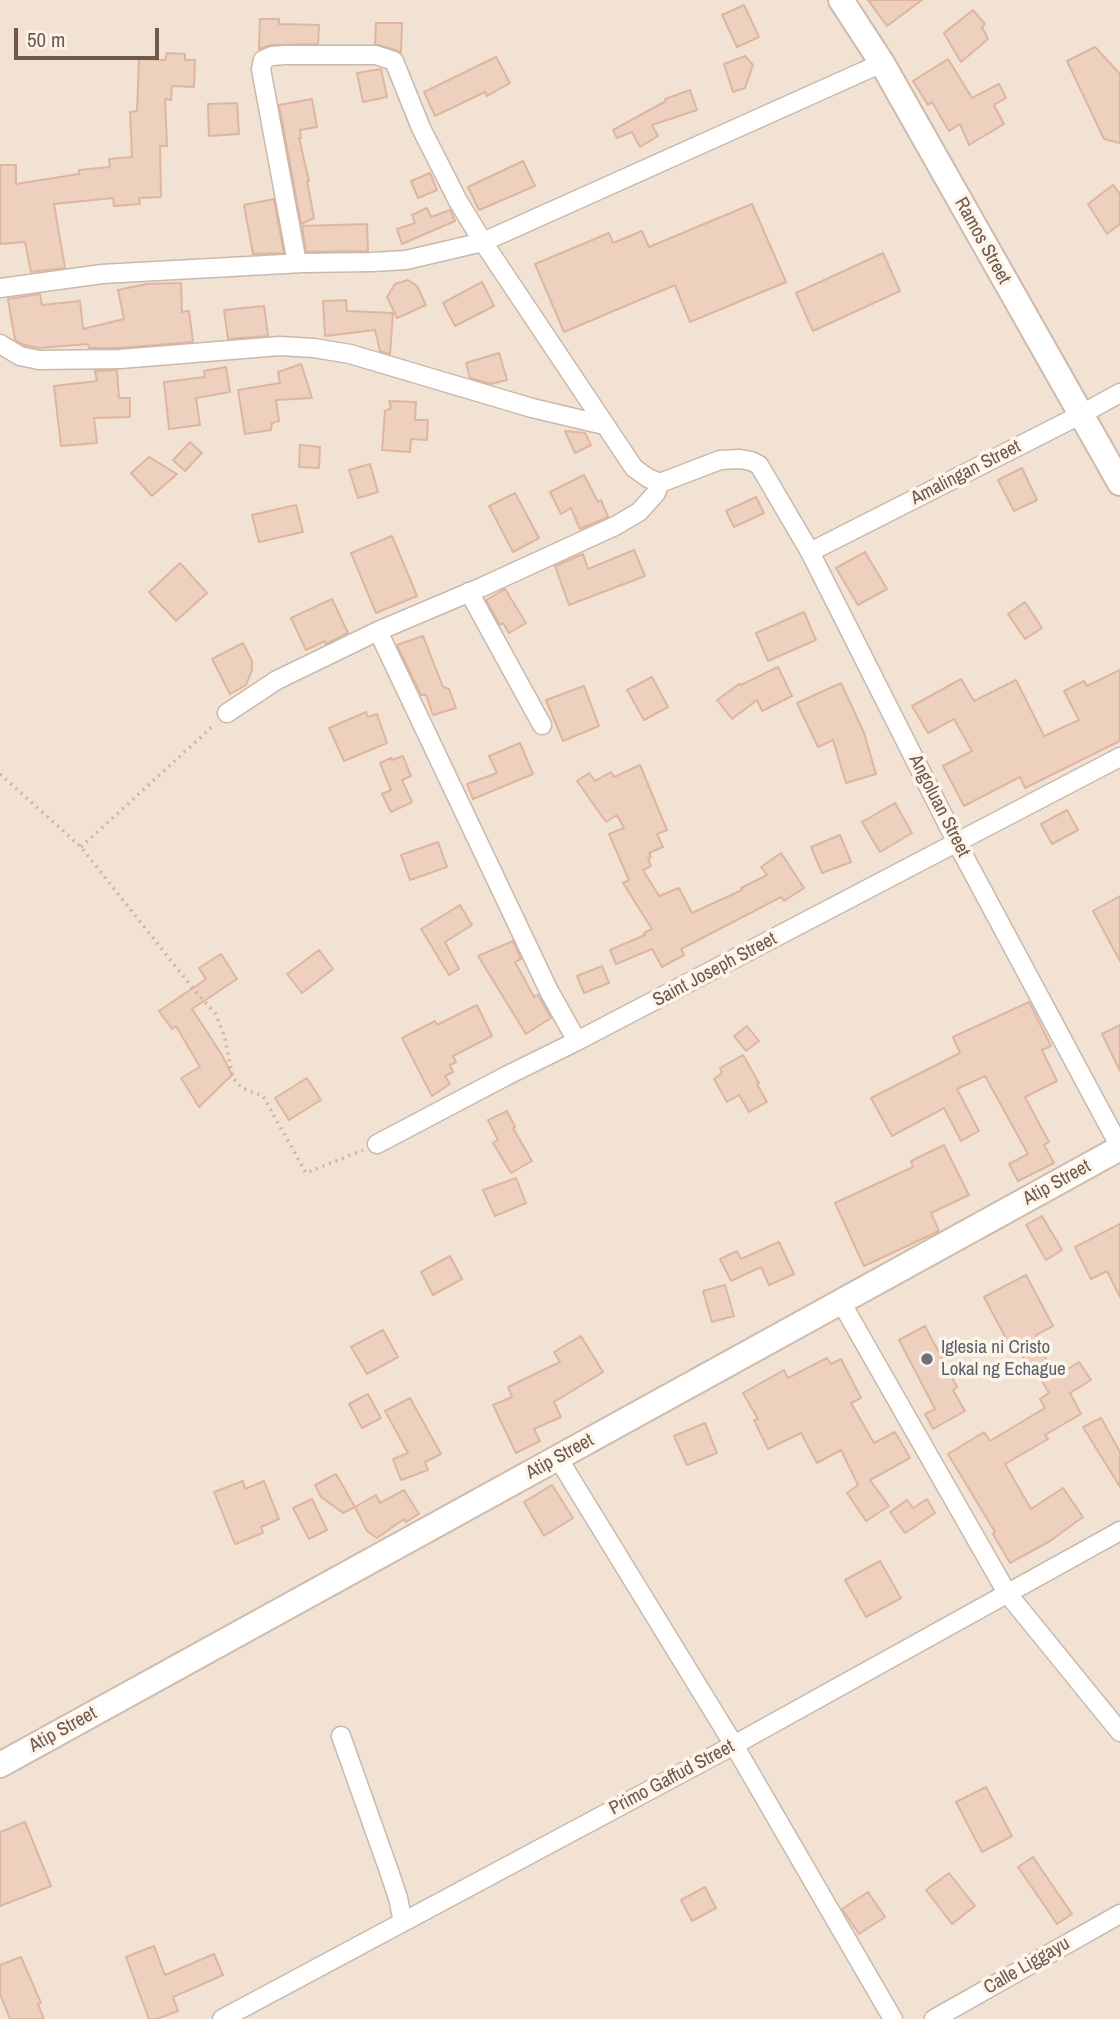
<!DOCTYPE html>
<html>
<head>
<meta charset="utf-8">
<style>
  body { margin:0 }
  #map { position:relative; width:1120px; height:2019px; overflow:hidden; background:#faf1e4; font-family:"Archivo Narrow",sans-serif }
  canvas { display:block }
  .scale { position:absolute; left:14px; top:28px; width:145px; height:32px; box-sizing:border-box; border:4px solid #70584c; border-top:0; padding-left:9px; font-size:21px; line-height:24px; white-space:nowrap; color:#70584c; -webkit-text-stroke:5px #fdf5ea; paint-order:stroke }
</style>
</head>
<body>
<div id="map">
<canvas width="1120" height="2019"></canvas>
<div class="scale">50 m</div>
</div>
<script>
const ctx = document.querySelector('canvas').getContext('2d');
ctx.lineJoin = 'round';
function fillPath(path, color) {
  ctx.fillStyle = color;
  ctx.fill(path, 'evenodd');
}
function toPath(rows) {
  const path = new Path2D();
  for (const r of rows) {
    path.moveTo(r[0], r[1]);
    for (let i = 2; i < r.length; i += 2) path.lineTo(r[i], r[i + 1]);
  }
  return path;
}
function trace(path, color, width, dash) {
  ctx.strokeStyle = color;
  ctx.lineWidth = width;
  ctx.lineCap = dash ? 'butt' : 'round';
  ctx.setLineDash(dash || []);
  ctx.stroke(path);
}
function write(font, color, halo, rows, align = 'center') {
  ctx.font = font + ' "Archivo Narrow",sans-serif';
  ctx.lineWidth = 7;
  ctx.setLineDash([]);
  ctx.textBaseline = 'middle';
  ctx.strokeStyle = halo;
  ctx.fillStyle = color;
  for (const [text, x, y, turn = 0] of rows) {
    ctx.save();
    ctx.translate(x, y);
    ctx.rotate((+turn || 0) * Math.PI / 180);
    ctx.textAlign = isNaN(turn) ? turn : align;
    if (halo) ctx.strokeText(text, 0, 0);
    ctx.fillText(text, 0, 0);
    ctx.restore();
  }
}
fillPath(toPath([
  [0,0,1120,0,1120,2019,0,2019]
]), '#f1e2d3');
const building = toPath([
  [868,0,922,0,887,26,868,0],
  [744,5,759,37,737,47,722,15,744,5],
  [973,10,985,24,982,27,988,39,961,62,944,33,973,10],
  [260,19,279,19,279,24,319,25,318,44,271,45,259,49,260,19],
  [376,23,402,23,401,52,375,44,376,23],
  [1095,47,1120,74,1120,143,1104,139,1067,61,1095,47],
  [167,53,185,54,185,60,195,60,194,87,172,86,171,100,165,99,167,146,160,146,161,197,139,198,140,204,114,206,113,198,54,204,65,268,31,272,25,242,0,244,0,165,16,165,16,184,79,174,79,170,110,167,109,159,132,157,130,112,137,111,139,59,165,60,167,53],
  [745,56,753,65,745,88,733,92,724,64,745,56],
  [496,57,510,83,487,96,485,92,435,116,424,92,496,57],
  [948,59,972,98,999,84,1006,98,994,105,1004,124,969,145,960,124,949,131,932,102,928,105,913,81,948,59],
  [381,69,387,97,363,102,357,73,381,69],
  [690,90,697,110,652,125,658,136,640,147,632,132,617,138,613,130,666,101,665,99,690,90],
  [312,99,317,127,300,130,301,138,299,138,309,181,307,181,314,218,301,224,279,105,312,99],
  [237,103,239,134,209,136,208,104,237,103],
  [523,161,535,186,479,210,468,187,523,161],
  [430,173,437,190,418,198,411,181,430,173],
  [1113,185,1120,194,1120,224,1107,234,1088,204,1113,185],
  [274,199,284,253,253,254,244,205,274,199],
  [752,204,786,282,690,322,675,285,564,332,535,264,609,233,613,243,642,231,649,247,752,204],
  [427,208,431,217,450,210,455,221,402,244,397,229,415,223,412,215,427,208],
  [367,224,368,251,306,252,302,226,367,224],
  [883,253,900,291,813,331,796,293,883,253],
  [408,280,417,286,426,305,397,318,387,297,395,284,408,280],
  [482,282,494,306,455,326,443,303,482,282],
  [181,283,182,312,189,311,193,342,119,348,89,348,88,344,39,348,24,345,15,340,8,299,40,294,42,305,80,301,83,329,124,319,118,290,146,284,181,283],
  [346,300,347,311,393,313,390,354,380,351,375,330,325,336,323,301,346,300],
  [264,306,268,336,228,339,224,310,264,306],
  [499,353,507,380,491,384,470,378,466,363,499,353],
  [301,364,312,398,276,400,279,421,272,423,271,430,245,434,238,390,280,383,278,372,301,364],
  [226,367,230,392,196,398,200,425,169,429,164,382,205,377,204,371,226,367],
  [117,370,119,398,130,398,130,417,94,418,97,443,61,446,54,386,97,381,95,371,117,370],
  [389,401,416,402,415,420,428,420,427,440,411,439,410,452,382,450,385,411,391,408,389,401],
  [565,431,585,433,591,445,575,453,565,431],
  [190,442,202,453,185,471,173,460,190,442],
  [300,445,320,447,319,468,299,467,300,445],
  [149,457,177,474,152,496,131,473,149,457],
  [370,464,378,492,358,498,349,470,370,464],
  [1022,468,1037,500,1014,511,998,480,1022,468],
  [584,475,598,502,601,500,608,517,580,529,571,508,561,514,550,492,584,475],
  [515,493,539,538,513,552,489,506,515,493],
  [756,497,764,513,734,527,726,511,756,497],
  [296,505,303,532,259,542,252,515,296,505],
  [392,536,417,596,376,613,351,553,392,536],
  [634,550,645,576,569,605,555,566,583,554,588,569,634,550],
  [865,552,887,589,858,605,836,568,865,552],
  [180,563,207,593,176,621,149,592,180,563],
  [505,589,526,623,509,633,503,623,500,625,486,600,505,589],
  [332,599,348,633,326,644,325,641,306,650,291,618,332,599],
  [1025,602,1042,628,1025,639,1008,614,1025,602],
  [804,612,816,640,768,661,756,633,804,612],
  [423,636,443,687,449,689,456,708,433,715,426,695,421,695,397,645,423,636],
  [243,643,252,661,252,670,246,685,230,694,212,659,243,643],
  [778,667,792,696,762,711,757,700,732,719,717,700,739,684,741,685,778,667],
  [1120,670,1120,741,1025,788,1020,777,964,806,943,766,972,751,954,719,928,733,912,706,961,679,974,701,1016,680,1044,736,1079,720,1064,691,1084,681,1087,686,1120,670],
  [652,677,668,707,644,720,627,690,652,677],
  [841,683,864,733,876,774,846,783,833,740,818,747,797,703,841,683],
  [584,686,599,726,563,741,546,700,584,686],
  [366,712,368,717,377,714,387,743,344,761,329,728,366,712],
  [520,743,533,774,473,799,467,784,497,773,489,756,520,743],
  [403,756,411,776,402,780,412,802,391,812,382,794,391,790,380,763,391,758,392,760,403,756],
  [640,765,667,830,657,834,663,847,649,853,651,857,648,858,651,866,643,870,659,896,679,888,692,913,742,890,741,888,767,875,761,867,781,853,804,888,784,901,781,897,681,949,684,955,662,967,652,949,616,964,610,950,645,935,644,933,652,929,623,883,629,880,609,834,624,828,617,815,606,822,577,781,589,773,595,781,611,772,614,777,640,765],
  [895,803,912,833,880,852,862,822,895,803],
  [1067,810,1078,830,1052,844,1041,824,1067,810],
  [840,835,851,862,822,873,811,847,840,835],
  [438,842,447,867,410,880,401,855,438,842],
  [1120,896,1120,961,1093,911,1120,896],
  [460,905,472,925,445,942,459,969,449,975,421,929,460,905],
  [513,941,521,959,515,962,534,997,538,995,551,1018,526,1034,478,956,513,941],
  [319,950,333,969,302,993,287,974,319,950],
  [221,954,237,979,192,1009,222,1055,232,1075,199,1107,181,1078,200,1067,176,1026,172,1029,159,1011,206,979,199,968,221,954],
  [602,966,609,983,584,993,577,976,602,966],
  [1029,1002,1051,1046,1042,1050,1057,1081,1025,1097,1049,1142,1044,1145,1054,1163,1018,1181,1009,1164,1028,1154,985,1076,957,1089,979,1131,961,1141,944,1108,892,1136,871,1098,960,1053,953,1037,1029,1002],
  [477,1005,492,1036,453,1056,456,1062,450,1065,453,1072,445,1076,450,1084,432,1096,402,1038,435,1021,437,1025,477,1005],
  [1120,1025,1120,1071,1102,1034,1120,1025],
  [747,1026,759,1041,746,1051,734,1036,747,1026],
  [743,1055,759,1083,757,1084,767,1102,749,1112,739,1095,727,1102,714,1079,722,1073,720,1068,743,1055],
  [307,1078,321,1100,289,1120,275,1098,307,1078],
  [507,1111,515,1127,513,1128,532,1161,511,1173,493,1143,498,1140,488,1120,507,1111],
  [944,1145,969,1195,931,1213,939,1231,864,1266,835,1203,913,1167,911,1161,944,1145],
  [516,1178,526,1203,495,1216,483,1190,516,1178],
  [1042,1216,1062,1250,1046,1260,1026,1225,1042,1216],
  [1120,1224,1120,1297,1107,1271,1091,1279,1075,1247,1120,1224],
  [779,1242,794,1274,769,1285,761,1267,731,1281,720,1259,737,1251,741,1259,779,1242],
  [450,1256,462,1279,433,1295,421,1272,450,1256],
  [1026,1275,1053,1326,1036,1335,1054,1378,1079,1362,1091,1380,1070,1393,1081,1414,1045,1435,1048,1439,1005,1464,1031,1509,1063,1488,1083,1517,1050,1541,1010,1563,993,1534,995,1532,948,1454,984,1432,990,1441,1045,1408,1040,1399,1049,1393,1036,1371,1031,1375,1017,1344,1011,1348,984,1297,1026,1275],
  [725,1285,734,1316,712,1322,703,1291,725,1285],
  [925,1326,957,1387,953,1390,965,1411,933,1429,925,1414,935,1409,899,1340,925,1326],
  [383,1330,398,1357,367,1374,351,1347,383,1330],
  [581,1336,603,1372,554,1402,561,1417,534,1429,540,1441,516,1453,493,1405,512,1397,508,1387,560,1362,554,1352,581,1336],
  [827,1358,831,1364,841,1359,861,1398,851,1403,874,1443,895,1432,910,1458,870,1480,889,1506,866,1521,847,1493,858,1485,841,1450,817,1463,801,1433,768,1449,754,1420,758,1419,743,1393,784,1370,788,1378,827,1358],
  [368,1394,381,1418,362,1428,349,1404,368,1394],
  [410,1398,441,1454,425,1462,428,1470,401,1480,393,1459,408,1453,385,1411,410,1398],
  [1101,1418,1120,1452,1120,1487,1083,1427,1101,1418],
  [705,1423,717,1453,687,1465,674,1436,705,1423],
  [336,1474,355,1507,343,1513,321,1497,315,1485,336,1474],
  [243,1481,245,1489,264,1481,279,1519,261,1527,263,1533,235,1544,214,1492,243,1481],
  [552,1485,573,1518,544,1536,524,1502,552,1485],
  [404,1490,419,1514,406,1522,404,1519,377,1538,367,1531,355,1507,376,1495,380,1503,404,1490],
  [312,1499,327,1530,309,1539,293,1508,312,1499],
  [927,1499,935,1513,905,1533,890,1512,907,1500,913,1508,927,1499],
  [880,1561,901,1598,866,1617,845,1580,880,1561],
  [986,1787,1012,1836,982,1852,956,1802,986,1787],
  [25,1822,51,1886,0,1906,0,1832,25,1822],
  [1033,1857,1072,1914,1057,1924,1018,1867,1033,1857],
  [949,1873,975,1906,952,1924,926,1890,949,1873],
  [705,1887,716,1908,692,1921,681,1900,705,1887],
  [868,1892,885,1917,859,1934,842,1909,868,1892],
  [154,1946,165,1975,214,1954,223,1975,173,1997,178,2011,157,2019,149,2019,126,1957,154,1946],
  [21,1957,41,2003,38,2004,44,2019,10,2019,0,1994,0,1965,21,1957]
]);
fillPath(building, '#edd0be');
trace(building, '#deb6a0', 2);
const minor = toPath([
  [297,263,261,69,263,60,272,56,285,55,376,55,394,61,421,128,458,201,483,242,634,468,648,478,660,483,720,460,740,459,751,461,759,465,810,552,957,843,1120,1147],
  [0,288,102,274,303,263,372,262,406,260,483,242,882,63],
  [0,344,20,356,39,360,120,359,280,346,314,348,350,354,532,408,604,425],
  [810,552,1080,415,1120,393],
  [469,592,542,725],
  [378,631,549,991,577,1041],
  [227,713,277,680,378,631,482,587,615,526,639,512,656,493,660,483],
  [377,1144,508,1075,577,1041,1120,757],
  [841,1302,1007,1593,1120,1732],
  [558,1458,734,1745,893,2019],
  [341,1736,389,1871,398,1898,403,1922],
  [222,2019,734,1745,1120,1531],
  [934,2019,1120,1914]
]);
const secondary = toPath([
  [841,0,882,63,1120,483],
  [0,1765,1120,1148]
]);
trace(minor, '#cab8ac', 21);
trace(secondary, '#cfbaac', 28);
trace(toPath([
  [0,774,81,847,195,991,215,1013,224,1035,233,1078,242,1088,263,1096,306,1173,363,1150],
  [81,847,215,724]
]), '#d1b3a2', 3.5, [2, 5]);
trace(minor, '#fff', 18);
trace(secondary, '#fff', 24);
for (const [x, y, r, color] of [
  [927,1359,7,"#6b7280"]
]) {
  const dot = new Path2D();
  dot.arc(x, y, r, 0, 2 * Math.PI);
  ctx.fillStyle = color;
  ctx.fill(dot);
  trace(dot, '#fdf5ea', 2.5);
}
write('19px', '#70584c', '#fdf5ea', [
  ["Ramos Street",982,241,61],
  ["Amalingan Street",966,473,-27],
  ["Angoluan Street",939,806,63],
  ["Saint Joseph Street",715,970,-28],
  ["Atip Street",1057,1183,-29],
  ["Atip Street",560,1457,-29],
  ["Atip Street",63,1730,-29],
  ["Primo Gaffud Street",672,1778,-28],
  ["Calle Liggayu",1027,1966,-30]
]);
write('19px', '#5b616d', '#fdf5ea', [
  ["Iglesia ni Cristo",941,1348],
  ["Lokal ng Echague",941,1370]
], 'left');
</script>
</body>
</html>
